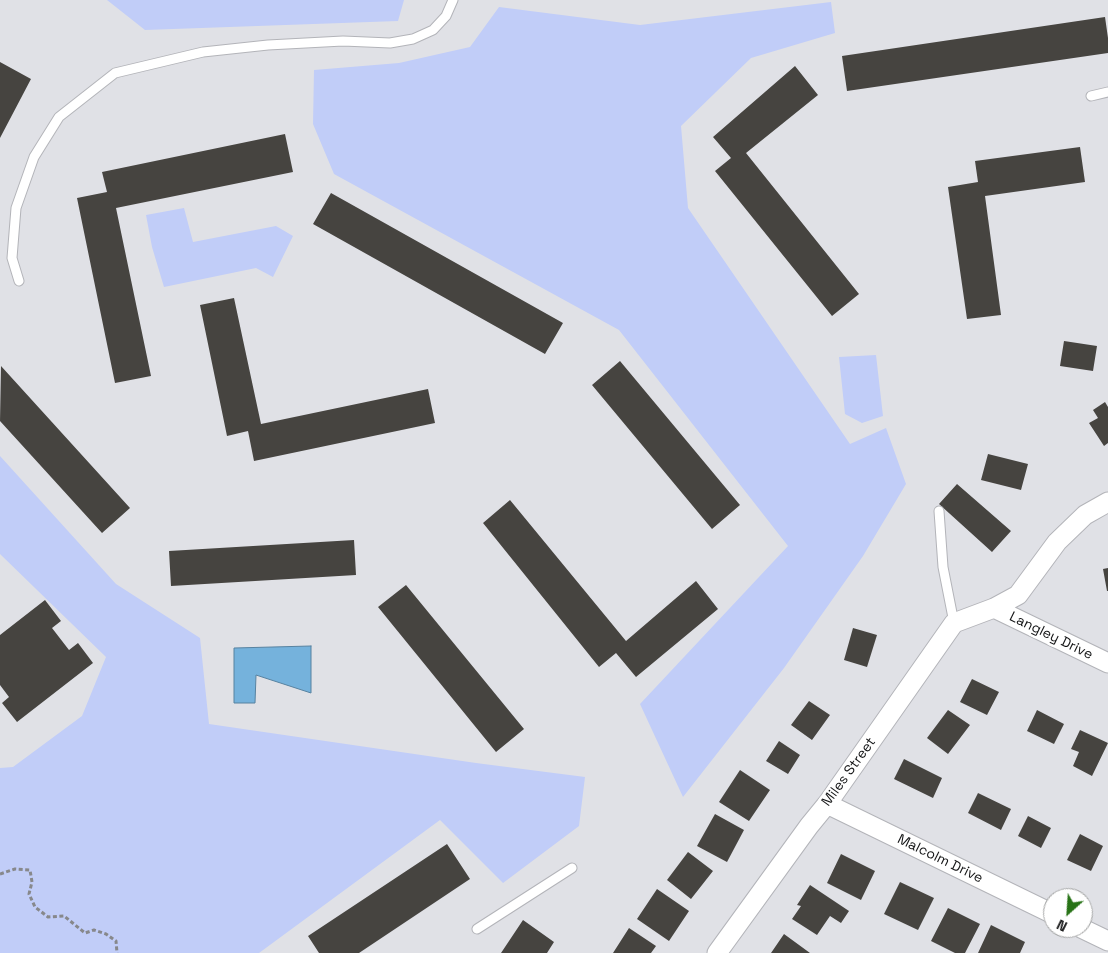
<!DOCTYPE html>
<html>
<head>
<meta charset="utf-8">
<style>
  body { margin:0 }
  #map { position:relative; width:1108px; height:953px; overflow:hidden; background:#e0e1e6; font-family:"Space Grotesk",sans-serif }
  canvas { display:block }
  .north { position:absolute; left:1043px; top:888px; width:50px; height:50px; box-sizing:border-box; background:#fff; border:1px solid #a0a1a1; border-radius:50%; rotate:206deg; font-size:14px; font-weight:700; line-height:20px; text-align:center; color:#121314 }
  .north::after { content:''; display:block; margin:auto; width:18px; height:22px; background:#287317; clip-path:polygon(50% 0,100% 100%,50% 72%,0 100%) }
</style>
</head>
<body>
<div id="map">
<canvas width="1108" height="953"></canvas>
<div class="north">N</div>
</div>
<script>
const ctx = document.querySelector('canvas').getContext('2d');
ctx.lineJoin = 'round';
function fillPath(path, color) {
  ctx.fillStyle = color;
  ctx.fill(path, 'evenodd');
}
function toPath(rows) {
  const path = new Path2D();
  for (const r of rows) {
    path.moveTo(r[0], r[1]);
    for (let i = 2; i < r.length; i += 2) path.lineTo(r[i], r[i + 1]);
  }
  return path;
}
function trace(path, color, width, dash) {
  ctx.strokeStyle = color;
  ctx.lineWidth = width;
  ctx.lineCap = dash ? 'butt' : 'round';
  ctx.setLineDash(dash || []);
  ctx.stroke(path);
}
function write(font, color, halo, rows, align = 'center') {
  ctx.font = font + ' "Space Grotesk",sans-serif';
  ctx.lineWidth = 5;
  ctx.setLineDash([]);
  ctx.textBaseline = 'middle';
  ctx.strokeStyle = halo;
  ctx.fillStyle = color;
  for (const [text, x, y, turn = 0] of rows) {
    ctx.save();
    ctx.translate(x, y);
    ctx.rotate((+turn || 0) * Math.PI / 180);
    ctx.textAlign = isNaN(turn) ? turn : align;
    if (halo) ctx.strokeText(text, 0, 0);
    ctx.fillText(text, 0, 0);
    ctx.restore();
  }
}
fillPath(toPath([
  [107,0,404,0,398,21,145,30],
  [831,2,835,33,751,58,681,126,688,208,850,444,886,428,906,484,863,556,784,668,683,797,640,704,788,546,619,330,334,174,313,124,314,70,399,63,470,47,499,7,640,25],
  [184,208,193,242,276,226,293,236,273,277,256,268,164,287,152,247,146,215],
  [876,355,883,416,862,423,845,414,839,357],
  [0,456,116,584,200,638,209,724,476,763,585,777,579,826,503,883,440,820,259,953,0,953,0,768,13,767,82,716,106,657,0,554]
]), '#c1cdf8');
const water = toPath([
  [311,646,311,693,256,675,255,703,234,703,234,648,311,646]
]);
fillPath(water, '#75b2dc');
trace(water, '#5782a0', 1);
fillPath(toPath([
  [1105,17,1108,38,1108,53,847,91,842,56],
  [0,62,31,79,0,138],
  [795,66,818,95,746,153,859,294,832,316,715,171,731,158,713,137],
  [285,134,293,172,116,208,151,376,115,383,77,198,107,192,102,172],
  [1080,147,1085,182,985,196,1001,315,967,319,948,187,978,182,975,161],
  [331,193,563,323,545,354,313,224],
  [234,298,261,424,428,389,435,423,254,461,248,431,227,436,200,305],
  [1064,341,1097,346,1093,371,1060,366],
  [620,361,740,505,712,529,592,385],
  [1,366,130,508,102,533,0,421],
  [1105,402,1108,407,1108,443,1104,446,1089,423,1098,418,1093,410],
  [988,454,1028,464,1021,490,981,480],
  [957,484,1011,531,992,552,939,504],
  [510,500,626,641,696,581,718,609,636,677,616,653,599,667,483,523],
  [354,540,356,575,171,586,169,551],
  [1108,568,1108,591,1107,591,1103,569],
  [406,585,524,729,496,752,378,607],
  [45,600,61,621,52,628,69,650,78,643,93,663,17,722,2,703,9,697,0,685,0,635],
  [853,628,877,635,867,667,844,660],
  [972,679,999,692,987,715,960,702],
  [809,701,830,715,812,740,791,725],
  [948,710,970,725,948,754,927,738],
  [1037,710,1064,724,1054,744,1027,731],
  [1080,730,1108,743,1092,776,1073,766,1079,752,1071,749],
  [779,741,800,755,788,774,766,761],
  [904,759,942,778,933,798,894,779],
  [740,770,770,790,749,821,719,802],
  [978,793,1011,809,1001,830,968,813],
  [715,814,744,830,727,862,697,846],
  [1028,816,1051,828,1041,848,1018,836],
  [1080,834,1103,846,1091,871,1067,860],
  [447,844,470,879,359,953,319,953,308,936],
  [688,852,713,871,691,899,667,880],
  [841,854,875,871,861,900,827,883],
  [900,882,934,898,918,930,884,914],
  [810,885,849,911,841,923,830,916,817,935,792,919,801,906,797,905],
  [657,889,689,911,669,941,637,919],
  [948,908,980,924,965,953,955,953,931,941],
  [523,920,554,942,547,953,501,953],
  [991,925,1025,942,1020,953,978,953],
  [629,928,656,946,651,953,613,953],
  [784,934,810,953,771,953]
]), '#464440');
const lane = toPath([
  [1091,96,1108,92],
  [19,281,12,258,16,208,34,157,59,117,115,73,203,52,268,45,343,41,390,43,413,39,433,30,446,16,453,0],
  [939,511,943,567,954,623],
  [477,929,572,868]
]);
const street = toPath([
  [994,608,1108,663],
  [827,804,1053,914],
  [1081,928,1108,941],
  [717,953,809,826,827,804,954,623,994,608,1018,595,1057,542,1085,515,1108,502]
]);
trace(lane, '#b3b4b9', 11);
trace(street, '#b3b4b9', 21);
trace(toPath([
  [0,874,15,869,30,870,32,882,29,894,35,907,48,917,64,916,85,933,94,930,106,934,116,941,117,953]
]), '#87888b', 3, [4, 2.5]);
trace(lane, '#fff', 9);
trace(street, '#fff', 19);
write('14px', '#121314', '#fff', [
  ["Langley Drive",1051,636,26],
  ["Miles Street",849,772,-54],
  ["Malcolm Drive",940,859,26]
]);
</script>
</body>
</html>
